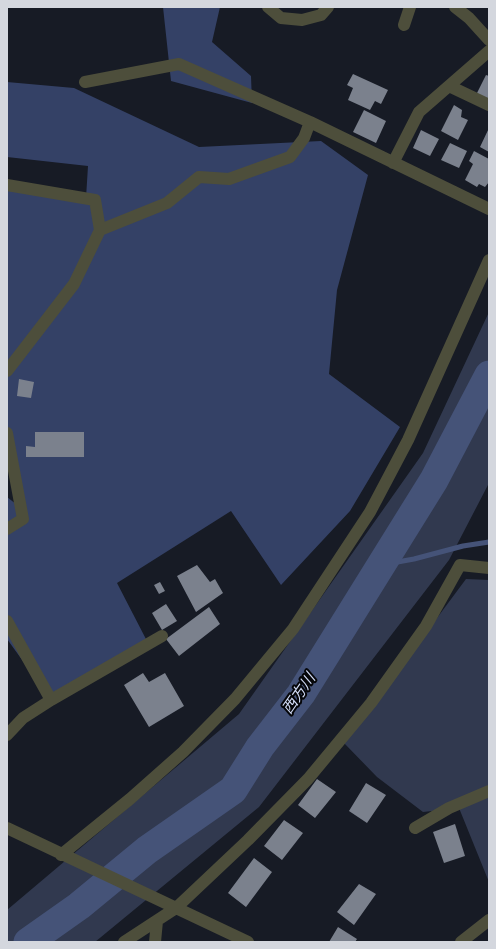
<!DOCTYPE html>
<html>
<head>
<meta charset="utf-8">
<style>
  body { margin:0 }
  #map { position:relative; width:496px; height:949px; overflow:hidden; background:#171b25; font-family:"Work Sans",sans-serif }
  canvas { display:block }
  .frame { position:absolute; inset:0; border:8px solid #d4d7de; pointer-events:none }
</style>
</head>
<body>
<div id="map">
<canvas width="496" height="949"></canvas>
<div class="frame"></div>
</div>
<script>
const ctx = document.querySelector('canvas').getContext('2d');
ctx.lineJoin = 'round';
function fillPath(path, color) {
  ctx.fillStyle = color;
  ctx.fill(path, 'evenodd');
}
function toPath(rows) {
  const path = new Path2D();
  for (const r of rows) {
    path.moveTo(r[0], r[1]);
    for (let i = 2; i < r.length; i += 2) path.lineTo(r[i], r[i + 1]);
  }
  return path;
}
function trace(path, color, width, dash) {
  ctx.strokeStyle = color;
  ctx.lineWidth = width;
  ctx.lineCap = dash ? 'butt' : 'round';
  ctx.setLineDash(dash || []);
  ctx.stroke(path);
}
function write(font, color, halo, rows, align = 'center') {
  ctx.font = font + ' "Work Sans","Noto Sans JP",sans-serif';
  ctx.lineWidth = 4;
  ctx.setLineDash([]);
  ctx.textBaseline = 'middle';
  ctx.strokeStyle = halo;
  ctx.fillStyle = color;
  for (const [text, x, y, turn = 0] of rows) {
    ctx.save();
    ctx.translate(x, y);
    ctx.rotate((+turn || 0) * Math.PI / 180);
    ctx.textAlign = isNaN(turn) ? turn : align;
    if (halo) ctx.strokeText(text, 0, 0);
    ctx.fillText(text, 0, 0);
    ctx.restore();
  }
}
fillPath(toPath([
  [489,312,489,483,449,560,259,807,95,942,7,942,7,910,239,714,423,453],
  [466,579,489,580,489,882,459,808,423,812,377,777,344,743]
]), '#31394f');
fillPath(toPath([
  [163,7,220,7,212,42,251,76,252,103,171,81],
  [7,82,74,88,199,147,321,141,368,175,337,290,329,374,400,427,350,511,281,585,231,511,117,583,148,643,51,700,7,639,7,497,21,508,7,433,7,188,86,198,88,166,7,157]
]), '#344166');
trace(toPath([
  [381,565,414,559,463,546,489,542]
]), '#455378', 5);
trace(toPath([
  [28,942,79,906,147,850,233,790,260,747,301,694,388,554,434,480,489,375]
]), '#455378', 29);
fillPath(toPath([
  [353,74,388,90,381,104,375,101,370,110,348,100,353,88,347,85],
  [486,75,489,76,489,101,476,95],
  [454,105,462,110,461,117,468,120,458,140,441,131],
  [364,110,386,121,376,143,353,132],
  [489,128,489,152,480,147],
  [421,130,439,139,430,156,413,148],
  [450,143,467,151,459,168,441,160],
  [474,151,489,159,489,182,485,187,479,184,477,187,465,180,473,164,469,161],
  [19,379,34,382,31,398,17,396],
  [35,432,84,432,84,457,26,457,26,446,35,447],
  [197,565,210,582,215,579,223,593,196,612,177,576],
  [160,582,165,591,159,594,154,585],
  [166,604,177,621,162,630,152,613],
  [209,607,220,624,179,656,166,639],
  [143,673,149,682,165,673,184,706,149,727,124,685],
  [317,779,336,792,315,818,298,805],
  [366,783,386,795,367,823,349,811],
  [284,820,303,833,282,860,264,846],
  [455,824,465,856,444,863,433,832],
  [254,858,272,872,246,907,228,893],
  [359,884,376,894,354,925,337,912],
  [338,927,357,939,355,942,329,942]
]), '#7b818d');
trace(toPath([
  [268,7,281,18,302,20,321,15,328,7],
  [455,7,469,18,489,40],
  [404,25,410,7],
  [85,82,179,64,310,122],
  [449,86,489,105],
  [393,163,419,112,489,51],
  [7,185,95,200,100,230,74,284,7,371],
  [100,230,167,203,199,177,229,179,290,157,304,138,310,122,489,209],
  [7,433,23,519,7,529],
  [7,621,51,700],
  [7,735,23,718,51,700,162,636],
  [7,828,248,942],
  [415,828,449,808,489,791],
  [61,855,130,799,183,752,235,699,293,629,370,512,408,440,489,260],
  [124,942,176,908,248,840,308,779,371,703,426,626,460,565,489,568],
  [155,942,157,921],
  [461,942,489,920]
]), '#4d4e3b', 12);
write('italic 15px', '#d2dcf6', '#050609', [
  ["西方川",299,694,-55]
]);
</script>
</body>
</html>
